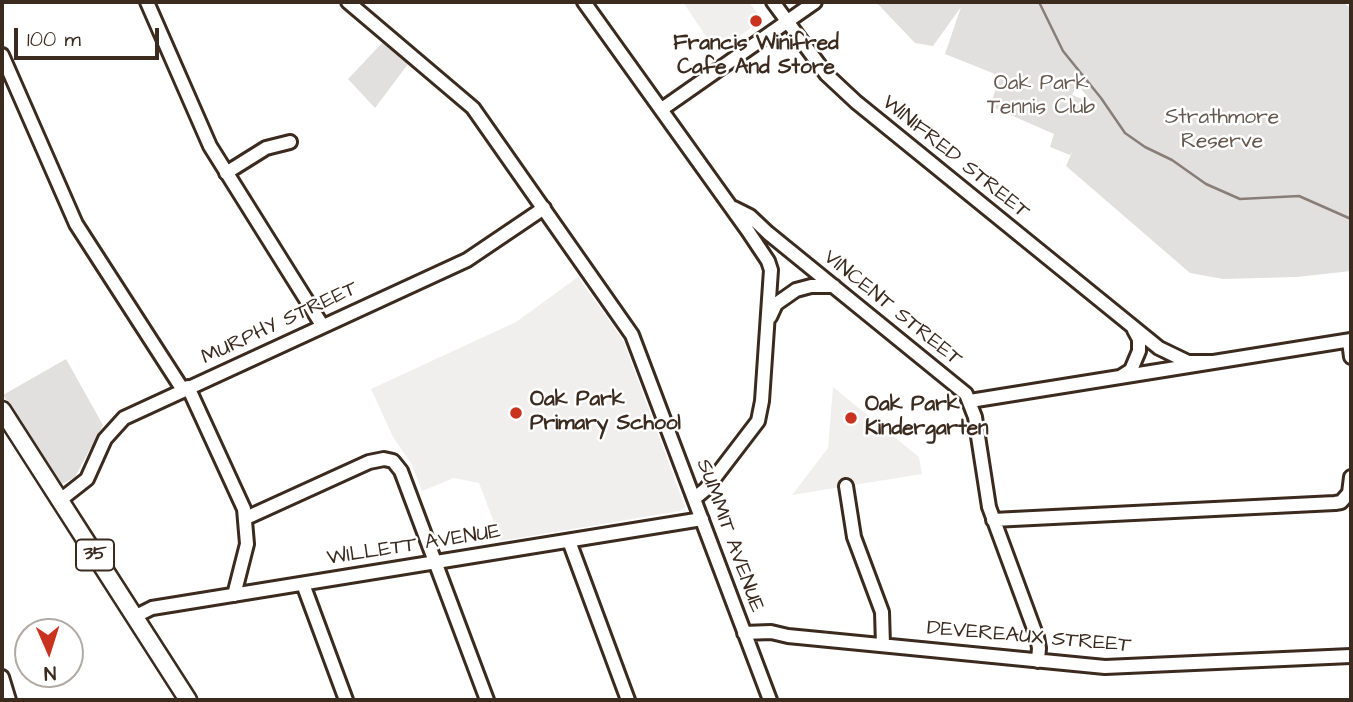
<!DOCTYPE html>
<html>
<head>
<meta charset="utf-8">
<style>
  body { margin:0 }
  #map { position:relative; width:1353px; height:702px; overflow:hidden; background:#fff; font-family:"Architects Daughter",sans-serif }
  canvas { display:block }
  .frame { position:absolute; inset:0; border:4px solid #3b2a1e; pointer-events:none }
  .north { position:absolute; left:14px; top:618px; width:70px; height:70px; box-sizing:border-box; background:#fff; border:2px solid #b1aaa5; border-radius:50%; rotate:177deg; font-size:19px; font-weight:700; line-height:28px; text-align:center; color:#3b2a1e }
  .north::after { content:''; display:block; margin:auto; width:24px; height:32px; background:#c8321e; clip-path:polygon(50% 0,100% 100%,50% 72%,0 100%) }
  .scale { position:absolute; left:14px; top:28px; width:145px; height:32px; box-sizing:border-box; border:4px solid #3b2a1e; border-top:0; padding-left:9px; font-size:21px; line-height:24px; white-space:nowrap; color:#3b2a1e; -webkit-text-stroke:5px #fff; paint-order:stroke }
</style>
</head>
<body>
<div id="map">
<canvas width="1353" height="702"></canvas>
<div class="frame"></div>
<div class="north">N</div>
<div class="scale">100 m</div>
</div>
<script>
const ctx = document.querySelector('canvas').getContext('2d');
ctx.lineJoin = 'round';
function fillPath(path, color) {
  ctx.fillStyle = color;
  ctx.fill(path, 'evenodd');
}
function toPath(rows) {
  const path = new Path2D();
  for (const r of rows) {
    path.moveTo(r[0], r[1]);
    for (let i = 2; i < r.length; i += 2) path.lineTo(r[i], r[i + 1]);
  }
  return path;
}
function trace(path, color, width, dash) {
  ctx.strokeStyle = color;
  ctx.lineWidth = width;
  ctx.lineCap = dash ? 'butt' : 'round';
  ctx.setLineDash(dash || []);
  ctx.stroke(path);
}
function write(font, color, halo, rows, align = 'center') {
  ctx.font = font + ' "Architects Daughter",sans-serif';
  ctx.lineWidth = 5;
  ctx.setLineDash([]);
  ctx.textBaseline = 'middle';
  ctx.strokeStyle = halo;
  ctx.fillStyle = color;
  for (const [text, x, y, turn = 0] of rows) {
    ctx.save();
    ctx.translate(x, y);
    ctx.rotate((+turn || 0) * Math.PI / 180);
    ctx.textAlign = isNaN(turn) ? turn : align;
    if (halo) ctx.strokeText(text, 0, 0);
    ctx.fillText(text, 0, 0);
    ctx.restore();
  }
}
fillPath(toPath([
  [683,2,749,2,762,20,717,53],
  [578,277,623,340,685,507,680,511,501,541,479,483,454,478,422,491,412,465,393,437,371,389,516,322],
  [833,387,919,457,922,474,792,495,828,448]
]), '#f1efee');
fillPath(toPath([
  [876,2,1342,2,1351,8,1351,271,1297,277,1223,279,1190,273,1066,166,1073,150,1070,155,1050,147,1054,134,990,106,1000,76,945,54,961,7,933,46,915,43],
  [1077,84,1092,102,1088,113,1082,110,1085,100,1072,95],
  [383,42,408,64,375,108,348,79],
  [66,359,103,425,75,477,62,484,3,395]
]), '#e2e0de');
trace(toPath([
  [1039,2,1063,51,1101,98,1125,133,1145,147,1172,160,1206,184,1240,199,1299,196,1351,219]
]), '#887e77', 2.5);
const minor = toPath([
  [147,2,210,146,322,325],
  [348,2,473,108,632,335,770,700],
  [584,2,748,231,768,261,771,270,762,401,758,421,706,489,695,498],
  [773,2,826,74,856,102,1159,348,1188,362,1211,362],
  [2,55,76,224,183,390],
  [662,109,815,2],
  [226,173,266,148,290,142],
  [734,208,750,216,768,233,966,394,975,417,989,507,1037,637,1039,648,1038,661],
  [770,317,776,304,796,290,811,286,834,286],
  [1349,341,1351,357],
  [1120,377,1131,370,1139,351,1139,339,1134,330],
  [188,387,244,509,247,544,234,595],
  [970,401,1351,340],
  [846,486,854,537,882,612,883,645],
  [59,501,87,479,105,439,124,418,467,260,544,208],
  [246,518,369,462,384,459,393,461,401,471,487,700],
  [993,520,1335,503,1341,502,1349,493,1351,477],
  [569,541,628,700],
  [303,584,346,700],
  [134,617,152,608,702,519],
  [744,633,771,632,788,636,1105,667,1351,656],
  [2,677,9,700]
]);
const major = toPath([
  [2,410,188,700]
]);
trace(minor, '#3b2a1e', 18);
trace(major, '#3b2a1e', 21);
trace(minor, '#fff', 12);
trace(major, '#fff', 16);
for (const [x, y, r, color] of [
  [756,21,7,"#c8321e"],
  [516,413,7,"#c8321e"],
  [851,418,7,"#c8321e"]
]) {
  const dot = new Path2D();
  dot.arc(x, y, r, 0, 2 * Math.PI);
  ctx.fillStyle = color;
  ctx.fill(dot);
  trace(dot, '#fff', 2.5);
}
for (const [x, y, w] of [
  [95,555,38]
]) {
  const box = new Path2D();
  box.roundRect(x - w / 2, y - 15.5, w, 31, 5);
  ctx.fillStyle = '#fff';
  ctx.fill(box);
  trace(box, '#3b2a1e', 2);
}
write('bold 19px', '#3b2a1e', null, [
  ["35",95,555]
]);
write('bold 21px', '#3b2a1e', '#fff', [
  ["Francis Winifred",756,45,"center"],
  ["Cafe And Store",756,69,"center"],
  ["Oak Park",530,401],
  ["Primary School",530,425],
  ["Oak Park",865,406],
  ["Kindergarten",865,430]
], 'left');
write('21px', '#65584e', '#fff', [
  ["Oak Park",1041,85],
  ["Tennis Club",1041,109],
  ["Strathmore",1222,119],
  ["Reserve",1222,143]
]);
write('21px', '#3b2a1e', '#fff', [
  ["WINIFRED STREET",955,158,39],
  ["VINCENT STREET",892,309,39],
  ["MURPHY STREET",280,324,-25],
  ["SUMMIT AVENUE",729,536,70],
  ["WILLETT AVENUE",414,546,-9],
  ["DEVEREAUX STREET",1029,638,5]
]);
</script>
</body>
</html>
